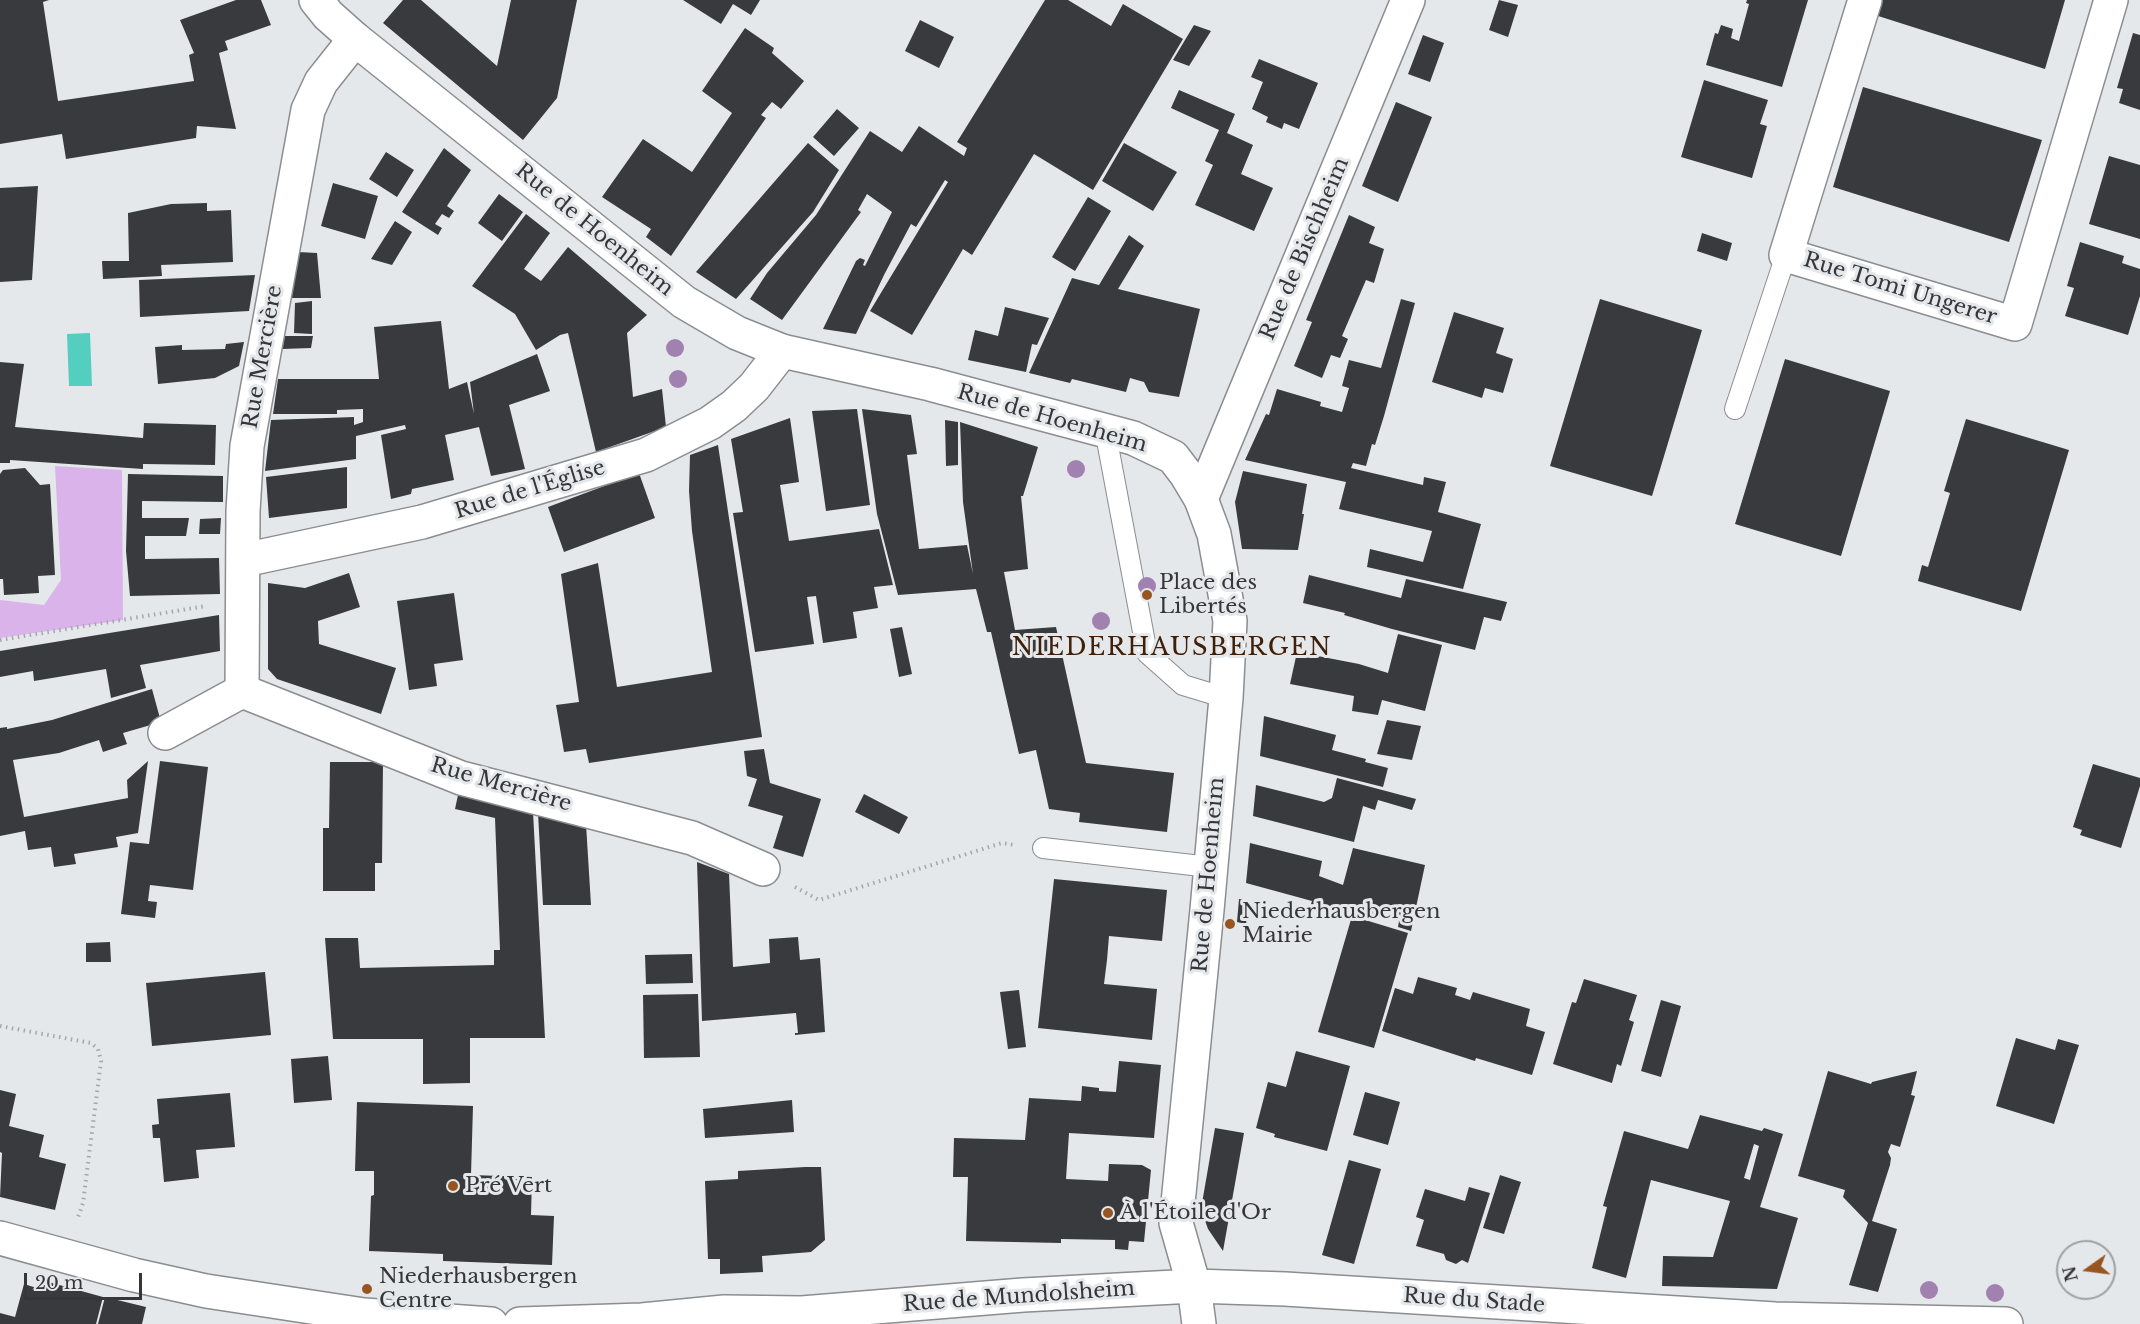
<!DOCTYPE html>
<html>
<head>
<meta charset="utf-8">
<style>
  body { margin:0 }
  #map { position:relative; width:2140px; height:1324px; overflow:hidden; background:#e5e8eb; font-family:"Libre Baskerville",serif }
  canvas { display:block }
  .north { position:absolute; left:2056px; top:1240px; width:60px; height:60px; box-sizing:border-box; background:#e5e8eb; border:2px solid #9fa1a3; border-radius:50%; rotate:256deg; font-size:16px; font-weight:700; line-height:24px; text-align:center; color:#353637 }
  .north::after { content:''; display:block; margin:auto; width:21px; height:27px; background:#975522; clip-path:polygon(50% 0,100% 100%,50% 72%,0 100%) }
  .scale { position:absolute; left:24px; top:1273px; width:118px; height:27px; box-sizing:border-box; border:3px solid #353637; border-top:0; padding-left:8px; font-size:18px; line-height:21px; white-space:nowrap; color:#353637; -webkit-text-stroke:4px #e5e8eb; paint-order:stroke }
</style>
</head>
<body>
<div id="map">
<canvas width="2140" height="1324"></canvas>
<div class="north">N</div>
<div class="scale">20 m</div>
</div>
<script>
const ctx = document.querySelector('canvas').getContext('2d');
ctx.lineJoin = 'round';
function fillPath(path, color) {
  ctx.fillStyle = color;
  ctx.fill(path, 'evenodd');
}
function toPath(rows) {
  const path = new Path2D();
  for (const r of rows) {
    path.moveTo(r[0], r[1]);
    for (let i = 2; i < r.length; i += 2) path.lineTo(r[i], r[i + 1]);
  }
  return path;
}
function trace(path, color, width, dash) {
  ctx.strokeStyle = color;
  ctx.lineWidth = width;
  ctx.lineCap = dash ? 'butt' : 'round';
  ctx.setLineDash(dash || []);
  ctx.stroke(path);
}
function write(font, color, halo, rows, align = 'center') {
  ctx.font = font + ' "Libre Baskerville",serif';
  ctx.lineWidth = 6;
  ctx.setLineDash([]);
  ctx.textBaseline = 'middle';
  ctx.strokeStyle = halo;
  ctx.fillStyle = color;
  for (const [text, x, y, turn = 0] of rows) {
    ctx.save();
    ctx.translate(x, y);
    ctx.rotate((+turn || 0) * Math.PI / 180);
    ctx.textAlign = isNaN(turn) ? turn : align;
    if (halo) ctx.strokeText(text, 0, 0);
    ctx.fillText(text, 0, 0);
    ctx.restore();
  }
}
fillPath(toPath([
  [55,466,122,470,123,620,0,638,0,600,44,605,61,580]
]), '#dab3eb');
fillPath(toPath([
  [90,333,92,386,69,386,67,334]
]), '#54cebf');
fillPath(toPath([
  [0,0,49,0,43,2,58,101,194,81,189,55,194,53,180,20,236,0,261,0,271,25,225,41,228,50,219,53,236,129,197,126,196,138,66,159,62,134,0,144],
  [403,0,421,0,497,66,511,0,577,0,557,98,523,140,383,23],
  [683,0,760,0,751,15,733,4,721,24],
  [1045,0,1068,0,1111,26,1123,4,1183,39,1093,190,1034,154,972,255,963,249,912,335,870,311,948,182,945,180,916,227,911,224,884,275,856,334,823,329,856,261,860,258,865,260,863,265,865,266,892,212,867,194,858,210,861,212,782,320,750,299,767,273,816,215,870,131,902,152,919,126,964,156,967,148,957,142],
  [1499,0,1518,5,1508,37,1489,30],
  [1747,0,1808,0,1782,87,1706,65,1715,33,1718,34,1721,25,1733,29,1731,38,1739,41,1749,4,1746,3],
  [1879,0,2065,0,2045,69,1875,15],
  [920,20,954,37,939,68,905,51],
  [1194,25,1211,31,1189,66,1173,60],
  [745,28,774,48,772,53,804,81,781,109,772,102,761,115,766,118,671,256,646,237,651,229,602,197,643,139,692,172,732,113,702,91],
  [2133,33,2140,35,2140,110,2119,103,2123,89,2117,88],
  [1423,35,1444,43,1430,82,1408,74],
  [1259,59,1318,83,1299,129,1284,123,1282,129,1266,122,1268,117,1252,109,1263,82,1251,77],
  [1704,80,1768,100,1760,124,1767,126,1752,178,1681,157],
  [1863,87,2042,140,2009,242,1833,187],
  [1179,90,1235,114,1227,133,1253,145,1241,174,1273,188,1254,231,1195,205,1213,165,1205,161,1219,130,1171,108],
  [1396,102,1432,117,1398,202,1362,186],
  [837,109,859,128,834,156,813,137],
  [808,143,839,170,813,212,736,299,696,272],
  [1124,143,1177,172,1153,211,1102,181],
  [444,148,471,170,447,206,454,211,449,218,442,214,435,224,442,228,438,235,402,212],
  [386,152,414,170,397,197,369,179],
  [2109,156,2140,165,2140,239,2089,224],
  [333,183,378,196,365,239,321,226],
  [38,186,32,280,0,282,0,188],
  [499,194,523,212,502,241,478,223],
  [1088,197,1111,211,1075,271,1052,257],
  [207,203,207,211,231,210,233,262,161,265,162,276,103,279,102,261,129,261,128,213,171,204],
  [526,214,550,233,524,269,541,281,568,247,647,315,627,333,633,397,662,389,666,427,596,452,568,333,560,335,536,350,515,314,472,286],
  [1349,215,1375,227,1369,243,1384,249,1374,283,1366,280,1342,336,1348,339,1340,358,1331,355,1322,378,1294,366,1312,322,1306,320],
  [395,221,412,232,392,265,371,259],
  [1702,233,1732,243,1727,261,1697,251],
  [1129,235,1144,246,1118,289,1200,309,1179,397,1149,392,1144,382,1130,378,1126,392,1072,379,1070,383,1029,373,1072,278,1099,285],
  [2080,242,2124,256,2122,263,2140,269,2140,296,2128,335,2065,316,2074,288,2067,286],
  [298,252,317,253,321,298,291,298],
  [255,275,249,311,140,317,139,280],
  [1401,299,1415,303,1384,416,1375,445,1372,444,1366,466,1353,463,1351,468,1423,485,1424,477,1446,482,1438,512,1481,524,1463,589,1367,567,1370,549,1423,562,1432,531,1339,509,1346,482,1245,460,1266,414,1269,415,1277,389,1321,402,1320,406,1342,412,1349,388,1342,386,1349,360,1381,368],
  [1600,299,1702,330,1652,496,1550,466],
  [312,301,312,334,294,333,295,303],
  [1005,307,1049,318,1037,345,1032,344,1026,372,968,360,975,330,998,336],
  [1454,312,1504,328,1496,353,1513,359,1503,393,1485,388,1482,398,1432,382],
  [441,321,449,389,467,382,474,414,470,382,537,354,550,391,509,405,525,469,491,476,479,427,445,435,454,480,412,489,411,494,391,499,381,435,406,429,405,425,356,436,356,459,265,471,271,420,354,417,354,425,363,422,363,409,337,410,337,414,273,414,278,379,379,379,374,327],
  [285,336,313,336,311,348,282,349],
  [244,342,239,366,215,378,158,384,155,347,182,345,182,350,225,349,226,344],
  [1785,359,1890,391,1841,556,1735,524],
  [0,362,24,364,15,427,143,438,144,423,216,425,215,465,143,464,143,469,10,460,10,463,0,463],
  [857,409,870,505,826,511,812,411],
  [862,409,911,415,917,454,907,455,919,549,967,545,973,574,963,502,960,422,1038,447,1023,496,1021,496,1028,569,1004,572,1015,630,1056,627,1086,763,1174,773,1167,832,1079,822,1080,813,1049,809,1036,750,1019,754,991,632,987,632,976,589,898,595,877,514],
  [790,418,799,482,780,485,789,541,879,529,893,585,874,587,878,608,853,612,857,638,823,643,816,596,807,597,814,644,755,652,733,513,743,512,731,439],
  [1966,419,2069,450,2021,611,1918,581,1922,565,1928,567,1950,493,1944,491],
  [945,420,958,422,958,465,946,466],
  [718,445,762,737,589,763,586,749,564,752,556,705,579,702,561,574,598,563,617,687,712,672,692,531,689,491,690,455],
  [347,467,347,508,269,518,266,477],
  [25,468,40,485,50,484,55,575,38,576,39,593,4,595,3,579,0,579,0,474,3,470],
  [1243,471,1307,484,1302,514,1304,514,1298,550,1242,549,1235,502],
  [639,473,655,518,564,552,548,507],
  [128,474,223,476,223,502,142,501,142,518,189,518,186,536,145,536,145,559,219,558,220,594,130,596,126,551],
  [221,518,220,534,199,534,200,519],
  [349,573,360,607,318,621,319,644,396,668,381,714,277,679,268,669,268,583,305,588],
  [1309,575,1401,598,1406,579,1507,602,1501,621,1484,617,1475,650,1392,629,1344,615,1345,613,1303,603],
  [454,593,463,660,434,664,437,686,409,690,397,601],
  [219,615,220,651,140,665,146,688,111,698,106,669,34,681,33,671,0,677,0,651],
  [902,627,912,674,899,677,890,629],
  [1398,634,1442,645,1425,711,1382,700,1378,715,1352,711,1354,696,1290,684,1297,652,1359,664,1388,673],
  [152,689,161,722,123,733,127,744,103,752,99,740,59,753,13,760,24,817,128,798,127,780,148,761,138,833,116,837,118,847,74,854,76,864,54,867,51,847,28,850,25,831,0,836,0,728,7,727,7,729,52,720],
  [1264,716,1336,735,1332,750,1366,759,1365,762,1388,768,1383,787,1260,756],
  [1387,720,1421,726,1412,760,1377,754],
  [764,749,770,783,821,799,803,857,773,848,783,816,748,806,757,779,747,776,744,751],
  [160,761,208,767,193,890,150,885,148,901,157,902,155,918,121,914,130,842,149,844],
  [330,762,383,762,382,863,375,863,375,891,323,891,323,828,329,828],
  [2093,764,2140,778,2140,786,2121,848,2080,835,2082,830,2073,827],
  [1337,778,1416,799,1412,810,1378,800,1375,810,1363,806,1354,842,1253,816,1256,785,1324,802,1332,798],
  [864,794,908,817,899,834,855,812],
  [458,795,533,812,545,1038,470,1038,470,1083,423,1084,423,1039,333,1039,325,938,358,938,360,968,494,965,494,950,500,950,495,818,455,809],
  [538,813,586,824,591,905,543,905],
  [1250,843,1322,861,1319,876,1343,885,1353,848,1425,865,1411,931,1398,927,1399,921,1337,907,1336,911,1311,904,1312,901,1246,883],
  [697,862,729,874,733,967,770,963,769,939,798,937,800,960,820,958,825,1032,795,1035,795,1033,798,1033,796,1013,702,1021],
  [1054,879,1167,890,1162,941,1109,936,1107,960,1104,984,1157,989,1152,1040,1038,1028],
  [1239,899,1249,900,1246,924,1237,922],
  [1352,916,1408,933,1374,1048,1318,1032],
  [110,942,111,962,86,962,86,943],
  [692,954,693,983,646,984,645,955],
  [265,972,271,1035,152,1046,146,983],
  [1418,977,1457,988,1455,995,1470,1000,1473,992,1530,1009,1526,1026,1545,1032,1532,1075,1476,1058,1475,1061,1382,1031,1395,988,1413,994],
  [1584,979,1637,995,1629,1020,1634,1022,1621,1066,1617,1064,1612,1083,1553,1064,1572,1002,1576,1003],
  [1019,990,1026,1047,1008,1049,1000,992],
  [698,994,700,1057,644,1058,643,995],
  [1661,1000,1681,1006,1661,1077,1641,1071],
  [2016,1038,2055,1050,2058,1039,2079,1045,2054,1124,1996,1106],
  [1296,1051,1350,1066,1327,1151,1274,1137,1275,1134,1256,1128,1268,1082,1286,1087],
  [328,1056,332,1100,294,1103,291,1059],
  [1119,1061,1161,1065,1154,1138,1069,1133,1066,1179,1108,1181,1109,1164,1142,1165,1151,1170,1144,1242,1129,1241,1128,1250,1115,1249,1115,1240,1061,1239,1061,1243,966,1241,968,1177,953,1177,954,1138,1025,1140,1029,1098,1081,1101,1082,1086,1099,1088,1099,1091,1116,1092],
  [1828,1071,1871,1084,1872,1082,1917,1071,1911,1095,1915,1096,1900,1147,1891,1144,1888,1152,1891,1158,1890,1165,1872,1221,1897,1229,1878,1292,1849,1285,1868,1223,1843,1197,1845,1190,1798,1176],
  [0,1090,16,1094,9,1126,44,1135,39,1157,66,1164,55,1210,0,1197,2,1153,0,1152],
  [1365,1092,1400,1102,1388,1145,1353,1135],
  [230,1093,235,1147,196,1150,199,1178,164,1182,160,1138,153,1138,152,1125,159,1124,157,1099],
  [792,1100,794,1132,705,1138,703,1109],
  [357,1102,473,1106,471,1175,532,1177,531,1215,554,1216,552,1265,443,1261,443,1254,369,1251,371,1196,374,1195,374,1171,355,1171],
  [1700,1115,1762,1131,1764,1128,1783,1134,1760,1207,1798,1218,1777,1289,1662,1286,1663,1256,1713,1257,1730,1201,1651,1180,1626,1278,1592,1268,1607,1207,1603,1206,1624,1131,1688,1149],
  [1754,1144,1759,1146,1750,1180,1744,1178],
  [1215,1128,1244,1133,1223,1251,1208,1229,1201,1209],
  [1349,1160,1381,1169,1354,1264,1322,1255],
  [805,1167,821,1167,825,1240,811,1252,762,1256,763,1272,720,1274,720,1259,708,1259,705,1181,738,1179,738,1171],
  [1500,1175,1521,1182,1504,1234,1483,1228],
  [1469,1187,1490,1193,1468,1263,1462,1260,1456,1264,1446,1260,1444,1254,1416,1246,1424,1220,1416,1217,1425,1189,1465,1201],
  [45,1281,103,1297,96,1324,0,1324,0,1313,15,1317,24,1284,43,1290],
  [105,1297,146,1307,142,1324,98,1324]
]), '#393a3d');
const service = toPath([
  [1735,409,1786,255],
  [1105,430,1147,653,1183,685,1226,698],
  [1043,848,1210,867]
]);
const minor = toPath([
  [1865,0,1786,255,2015,324,2111,0],
  [1201,499,1408,0],
  [244,560,422,522,646,455,710,423,734,406,754,387,782,351],
  [242,691,461,778,692,838,763,869],
  [165,733,242,691,243,511,247,446,308,110,321,82,355,39],
  [1194,1286,1199,1324]
]);
const tertiary = toPath([
  [316,0,328,15,355,39,684,302,737,333,782,351,930,384,1133,438,1173,457,1186,474,1201,499,1214,534,1230,621,1226,698,1207,910,1176,1223,1194,1286],
  [0,1238,134,1275,206,1291,364,1315,491,1324],
  [520,1324,642,1320,724,1312,802,1313,1023,1295,1194,1286,1285,1289,1775,1319,2006,1324]
]);
trace(service, '#8b8d90', 22);
trace(minor, '#8b8d90', 36);
trace(tertiary, '#8b8d90', 36);
trace(toPath([
  [0,640,206,606],
  [795,887,819,900,1002,843,1015,845],
  [0,1026,91,1043,98,1049,101,1061,83,1203,77,1220]
]), '#a5a7a9', 4, [1.5, 4.5]);
trace(service, '#fff', 20);
trace(minor, '#fff', 33);
trace(tertiary, '#fff', 33);
ctx.fillStyle = '#a181b0';
for (const [x, y] of [
  [675,348],
  [678,379],
  [1076,469],
  [1147,586],
  [1101,621],
  [1929,1290],
  [1995,1293]
]) {
  ctx.beginPath();
  ctx.arc(x, y, 9, 0, 2 * Math.PI);
  ctx.fill();
}
for (const [x, y, r, color] of [
  [1147,595,6,"#975522"],
  [1230,924,6,"#975522"],
  [453,1186,6,"#975522"],
  [1108,1213,6,"#975522"],
  [367,1289,6,"#975522"]
]) {
  const dot = new Path2D();
  dot.arc(x, y, r, 0, 2 * Math.PI);
  ctx.fillStyle = color;
  ctx.fill(dot);
  trace(dot, '#e5e8eb', 2);
}
write('21px', '#353637', '#e5e8eb', [
  ["Rue de Hoenheim",594,230,39],
  ["Rue de Bischheim",1305,249,-67],
  ["Rue Tomi Ungerer",1900,289,17],
  ["Rue Mercière",263,357,-80],
  ["Rue de Hoenheim",1052,419,16],
  ["Rue de l'Église",530,490,-17],
  ["Rue Mercière",501,785,16],
  ["Rue de Hoenheim",1209,875,-85],
  ["Rue de Mundolsheim",1019,1297,-4],
  ["Rue du Stade",1474,1301,4]
]);
write('21px', '#353637', '#e5e8eb', [
  ["Place des",1159,583],
  ["Libertés",1159,607],
  ["Niederhausbergen",1242,912],
  ["Mairie",1242,936],
  ["Pré Vert",465,1186],
  ["À l'Étoile d'Or",1120,1213],
  ["Niederhausbergen",379,1277],
  ["Centre",379,1301]
], 'left');
ctx.letterSpacing = '1.5px';
write('24px', '#402008', '#e5e8eb', [
  ["NIEDERHAUSBERGEN",1172,648]
]);
ctx.letterSpacing = '0px';
</script>
</body>
</html>
